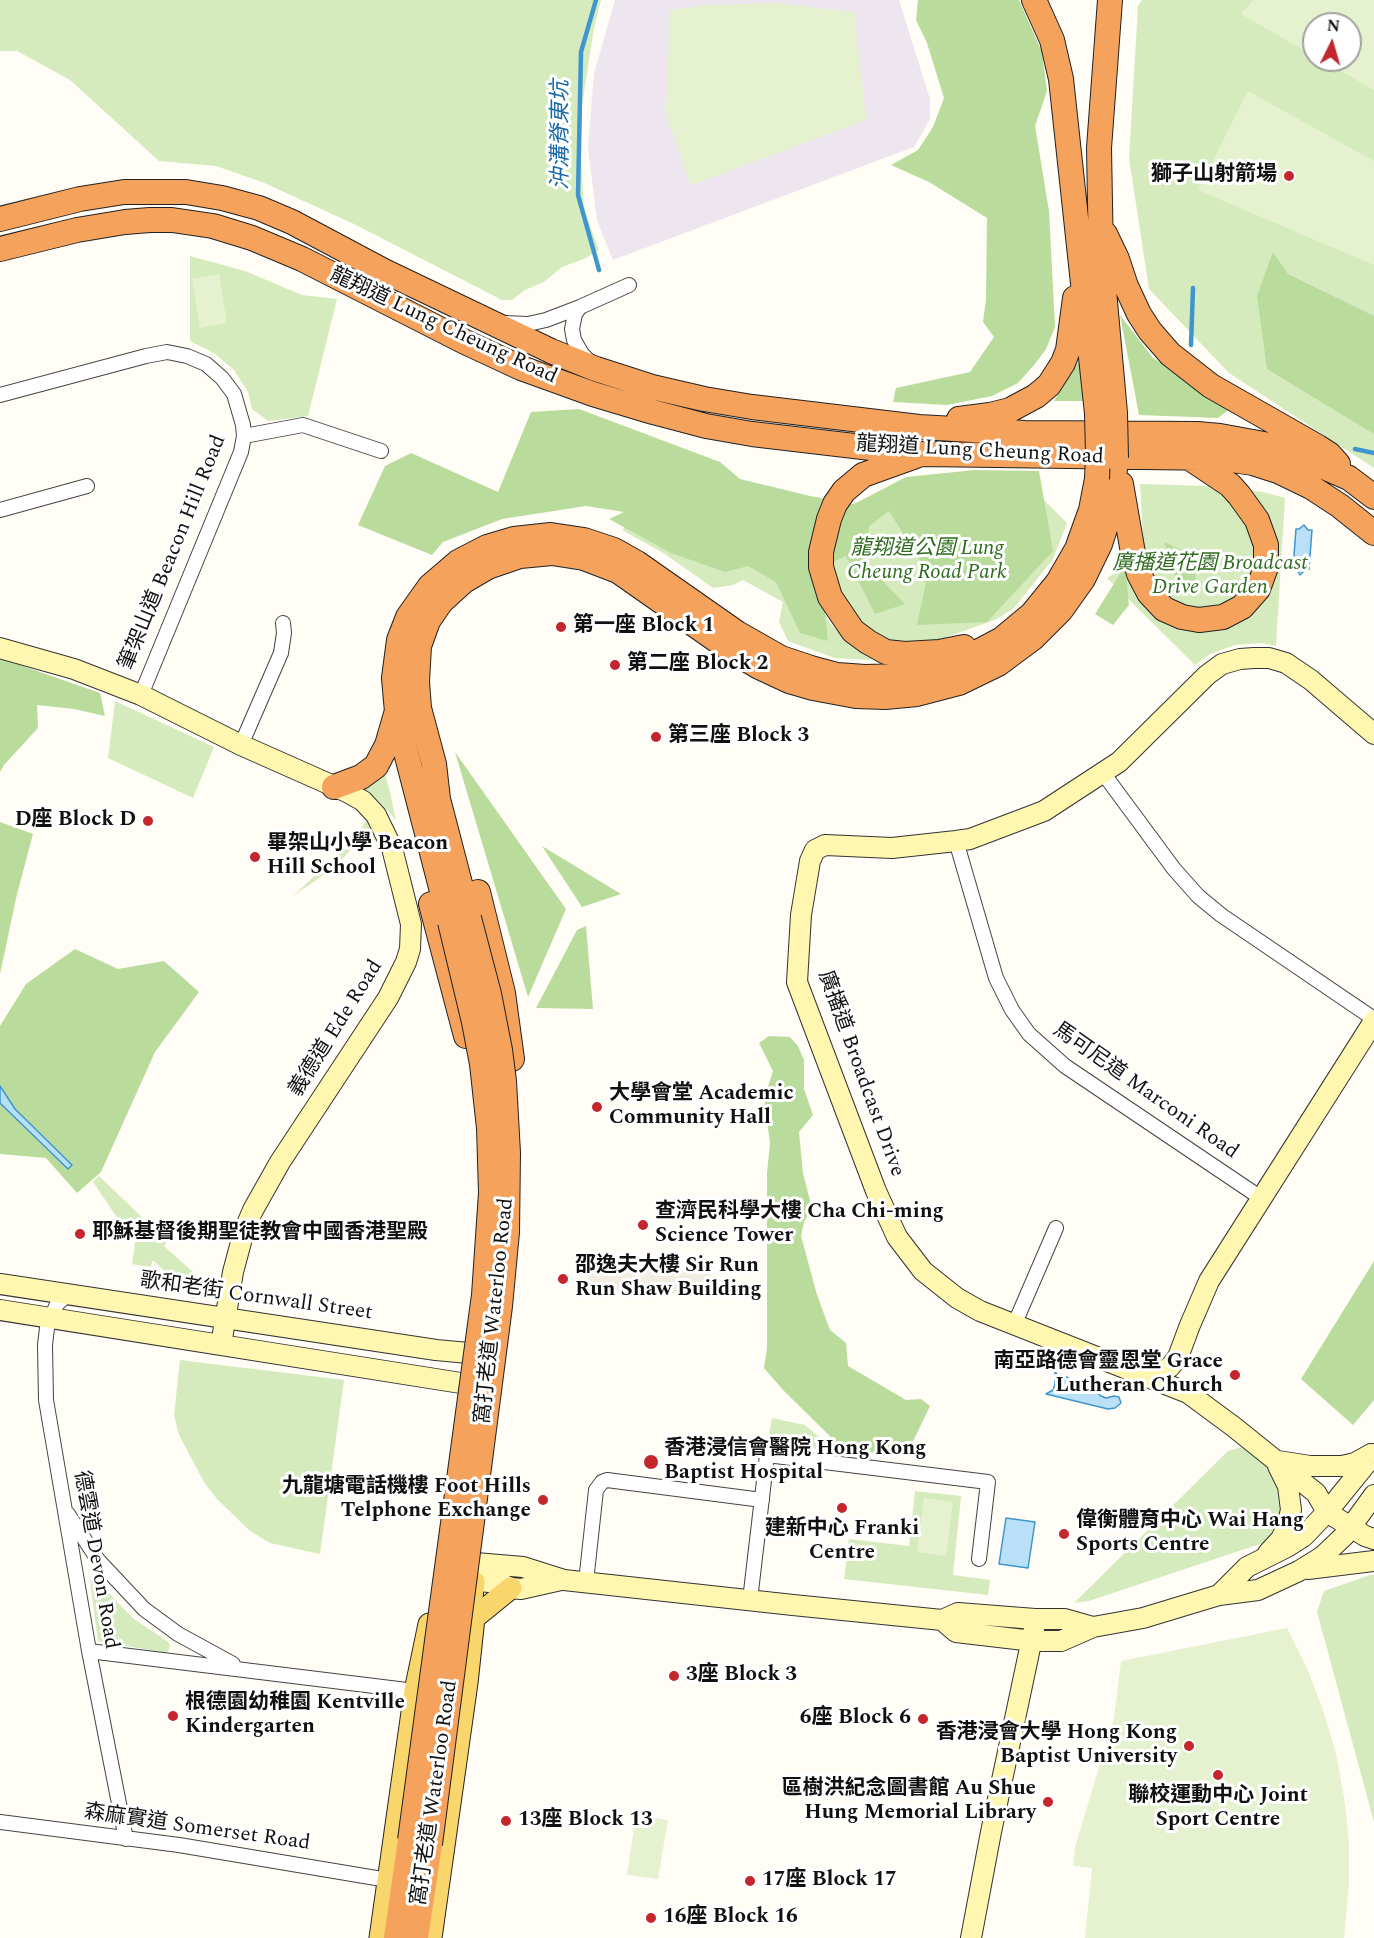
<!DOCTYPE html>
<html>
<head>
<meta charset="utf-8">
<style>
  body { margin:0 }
  #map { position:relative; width:1374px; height:1938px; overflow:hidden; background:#fffdf5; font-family:Spectral,serif }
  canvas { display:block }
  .north { position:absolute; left:1302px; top:12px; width:60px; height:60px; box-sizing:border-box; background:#fff; border:2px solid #a0a0a0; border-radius:50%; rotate:5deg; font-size:16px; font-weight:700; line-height:24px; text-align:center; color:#111 }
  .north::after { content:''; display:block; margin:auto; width:21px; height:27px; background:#c4262e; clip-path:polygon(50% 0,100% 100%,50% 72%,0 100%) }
</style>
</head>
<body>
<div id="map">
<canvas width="1374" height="1938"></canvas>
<div class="north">N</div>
</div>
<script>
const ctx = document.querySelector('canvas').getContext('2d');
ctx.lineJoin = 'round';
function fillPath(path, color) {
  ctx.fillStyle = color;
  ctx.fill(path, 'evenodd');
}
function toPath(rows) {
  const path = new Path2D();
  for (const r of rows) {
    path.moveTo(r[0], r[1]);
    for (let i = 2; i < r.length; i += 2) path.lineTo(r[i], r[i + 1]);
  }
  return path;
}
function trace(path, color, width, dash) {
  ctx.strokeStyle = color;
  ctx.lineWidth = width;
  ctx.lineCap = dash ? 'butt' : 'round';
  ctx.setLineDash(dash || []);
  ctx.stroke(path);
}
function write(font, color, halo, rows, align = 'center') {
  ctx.font = font + ' Spectral,"Noto Sans TC",serif';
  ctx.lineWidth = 6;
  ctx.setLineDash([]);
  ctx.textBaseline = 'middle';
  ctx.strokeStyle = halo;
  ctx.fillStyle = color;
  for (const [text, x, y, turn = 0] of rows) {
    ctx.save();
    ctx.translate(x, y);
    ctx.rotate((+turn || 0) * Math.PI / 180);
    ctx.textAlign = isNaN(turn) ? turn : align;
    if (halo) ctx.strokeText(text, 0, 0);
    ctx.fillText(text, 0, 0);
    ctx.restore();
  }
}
fillPath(toPath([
  [615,0,899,0,930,99,930,119,914,147,613,260,597,221,588,148,594,73]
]), '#eee6ef');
fillPath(toPath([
  [0,0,601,0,594,28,579,125,584,209,599,250,586,258,562,267,544,282,525,290,512,300,502,300,354,224,262,182,216,166,159,161,70,80,17,51,0,51],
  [1142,0,1374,0,1374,468,1229,373,1149,289,1129,158,1138,6],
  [1314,24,1350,24,1350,60,1314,60],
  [190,256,245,271,302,295,337,299,308,416,268,421,252,409,248,392,234,370,214,353,190,341],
  [1140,484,1210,486,1263,492,1285,498,1276,646,1261,643,1235,645,1210,654,1195,665,1107,578,1144,554],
  [1031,487,1067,523,1053,559,1014,608,995,620,935,641,905,643,878,637,855,617,839,592,833,563,855,513],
  [704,506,817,598,829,622,848,642,873,658,869,660,835,658,788,641,779,622,783,602,743,580,733,585,713,588,665,554,622,530,628,524],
  [115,701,214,747,193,798,108,758],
  [385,774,390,792,396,820,375,797,363,789],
  [369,817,380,836,372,843,364,835,335,867,293,896,353,840],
  [99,1176,167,1241,164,1246,193,1272,204,1288,193,1299,154,1261,152,1261,151,1267,132,1264,136,1235,118,1219,93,1182],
  [180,1360,344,1380,320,1554,270,1543,250,1531,217,1499,204,1482,179,1435,174,1415],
  [772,1418,805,1425,819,1437,824,1450,768,1441],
  [1243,1447,1251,1449,1264,1460,1281,1485,1283,1524,1263,1543,1089,1601,1074,1603,1228,1451],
  [915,1491,961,1496,953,1575,990,1580,988,1595,844,1579,849,1539,909,1546],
  [1370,1575,1374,1575,1374,1822,1317,1612,1324,1591],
  [90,1580,99,1580,115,1600,134,1619,167,1641,170,1645,169,1650,166,1653,98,1641]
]), '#d5ebbd');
fillPath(toPath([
  [918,0,1019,0,1042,52,1047,91,1035,126,1049,211,1055,327,1046,349,1035,364,1018,383,992,396,947,405,893,402,896,388,970,372,994,337,983,322,986,299,987,218,929,182,891,165,918,150,933,127,944,98,927,43,916,20],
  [1273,252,1288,274,1374,316,1374,434,1267,369,1257,296],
  [1120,315,1153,358,1232,407,1218,418,1139,415],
  [1082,356,1084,401,1054,401],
  [579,409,720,462,740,479,810,496,854,504,906,477,975,470,1039,471,1053,551,987,622,917,625,928,573,889,511,869,526,866,564,905,604,875,614,846,556,820,568,828,641,800,633,776,582,748,566,725,572,671,553,609,519,624,512,586,506,502,519,443,542,432,555,358,525,385,466,411,453,498,492,531,412],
  [1164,542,1193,555,1197,590,1179,587],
  [1125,566,1129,605,1113,625,1095,614],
  [0,658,100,693,105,716,74,709,37,705,38,728,4,765,0,772],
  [455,752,566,909,528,997],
  [0,822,33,834,17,894,0,974],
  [542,846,621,894,582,907],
  [586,926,593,1009,536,1008,577,930],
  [75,949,118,969,164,961,199,992,155,1052,101,1172,77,1193,46,1158,0,1154,0,1026,26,984],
  [769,1036,790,1037,798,1046,804,1060,804,1089,813,1115,799,1132,803,1173,812,1208,804,1222,801,1236,817,1295,830,1330,846,1343,848,1366,906,1400,921,1399,930,1406,906,1456,844,1450,783,1390,764,1368,767,1348,767,1173,770,1143,764,1099,773,1071,759,1043],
  [1374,1261,1374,1400,1353,1425,1301,1379]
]), '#b9dc9c');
fillPath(toPath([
  [1253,0,1374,0,1374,90,1322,60,1350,60,1350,24,1314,24,1314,56,1241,14],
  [778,3,854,12,866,120,691,185,666,114,670,10,710,5],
  [1248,91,1374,161,1374,265,1198,190],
  [219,274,227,323,200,328,192,279],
  [924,1498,953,1502,946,1556,917,1552],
  [1287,1628,1307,1668,1323,1710,1336,1753,1344,1797,1349,1841,1349,1886,1344,1938,1085,1938,1092,1868,1073,1866,1075,1847,1114,1718,1121,1661],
  [636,1815,668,1820,658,1879,627,1875]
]), '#e6f2cf');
fillPath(toPath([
  [589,1265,711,1272,710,1295,588,1289]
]), '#f1ede2');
const water = toPath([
  [1304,525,1308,530,1312,530,1309,569,1306,569,1300,575,1296,568,1293,568,1296,529,1299,529,1304,525],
  [0,1086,15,1109,72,1165,68,1169,0,1103,0,1086],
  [1055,1372,1059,1376,1067,1377,1079,1386,1090,1386,1101,1396,1106,1398,1114,1396,1119,1397,1121,1403,1115,1408,1108,1409,1046,1394,1053,1390,1055,1384,1055,1372],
  [1006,1518,1035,1522,1028,1568,999,1564,1006,1518]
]);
fillPath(water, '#b9e0f7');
trace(water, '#3f96cf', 1.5);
trace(toPath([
  [596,0,581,52,578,195,599,270],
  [1191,345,1193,288],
  [1355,449,1374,453]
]), '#3f96cf', 4.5);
const street = toPath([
  [580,307,575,314,572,329,574,340,582,354,591,363],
  [504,323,528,324,546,320,580,307,629,285],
  [0,395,146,356,167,352,187,356,206,364,222,378,234,394,243,425,244,436,241,452,141,695],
  [244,436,303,425,381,451],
  [0,510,87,486],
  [241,745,281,653,284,633,283,623],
  [1103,773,1174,869,1198,896,1221,915,1374,1019],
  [956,841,996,978,1012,1010,1029,1034,1065,1066,1261,1198],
  [68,1294,57,1304,47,1328,45,1345,46,1400,89,1651,126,1839],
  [1015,1323,1056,1228],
  [68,1514,98,1560,144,1609,178,1634,233,1664],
  [586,1582,596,1490,602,1482,607,1480,762,1500],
  [750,1600,767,1455,988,1482,979,1559],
  [89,1651,415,1691],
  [0,1822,179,1845,388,1880]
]);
const secondary = toPath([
  [0,648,74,669,141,695,241,745,347,792,363,801,376,815,392,848,411,924,410,949,406,962,388,998,280,1162,253,1210,244,1231,233,1272,221,1345],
  [1374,734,1311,680,1286,663,1269,658,1254,658,1240,659,1222,664,1207,675,1119,762,1044,811,970,839,956,841,892,848,825,845,815,850,810,861,801,915,797,982,876,1191,897,1237,923,1271,957,1298,980,1311,1188,1393,1234,1427,1316,1493,1327,1512,1365,1536,1374,1539],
  [0,1284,436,1350,490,1355],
  [0,1310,486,1387],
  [1145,1375,1159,1373,1170,1367,1178,1357,1190,1325,1209,1281,1374,1021],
  [1278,1461,1310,1466,1342,1466,1355,1463,1371,1454],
  [1268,1553,1281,1539,1287,1526,1291,1510,1288,1486,1278,1466],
  [452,1561,523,1567,564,1580,793,1605,942,1620,958,1613,1035,1619,1065,1619,1093,1627],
  [1308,1569,1374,1561],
  [458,1579,500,1583,511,1588,521,1589,561,1580],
  [1219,1595,1247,1567,1287,1547,1304,1536,1327,1512,1374,1454],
  [942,1620,956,1632,1033,1641,1061,1641,1093,1627,1143,1618,1219,1595,1258,1590,1299,1571,1323,1556,1345,1535,1374,1495],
  [971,1938,991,1832,1034,1629]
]);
const primary = toPath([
  [474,1618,511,1588],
  [380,1938,415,1691,429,1624],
  [431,1938,467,1683,474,1618,471,1605,474,1582]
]);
const highway = toPath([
  [1034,0,1052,40,1061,79,1097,413],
  [1110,0,1099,148,1101,257,1115,413],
  [0,219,80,199,124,192,186,192,222,198,259,208,292,222,384,271,551,351,596,369,652,387,704,399,752,407,919,427,1025,433,1197,434,1220,436,1269,445,1287,451,1349,478,1374,497],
  [1105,234,1117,259,1126,286,1139,314,1150,331,1170,354,1211,386,1318,447,1329,454,1338,464],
  [0,249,77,230,125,222,150,220,172,220,213,226,252,238,302,259,463,341,521,368,593,394,653,412,706,426,752,434,922,454,1218,458,1253,463,1278,471,1311,487,1340,506,1374,533],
  [959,419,990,415,1010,410,1036,396,1049,385,1063,363,1068,350,1075,298],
  [916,456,863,475,844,491,835,504,829,519,821,552,821,567,830,597,853,631,868,642,886,652,905,654,939,652,964,647],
  [1121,484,1133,553,1139,574,1149,593,1164,609,1182,617,1199,620,1223,617,1242,607,1258,589,1266,567,1266,545,1257,520,1239,495,1230,485,1191,459],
  [334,787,361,777,376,766,387,745,396,714],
  [478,892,503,993,512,1059],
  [431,904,466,1036],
  [469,918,438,799,434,764,419,708,417,682,419,646,428,621,441,602,464,581,488,567,520,556,552,553,584,558,618,571,732,651,759,667,789,681,813,688,856,696,885,697,917,694,959,683,998,664,1033,638,1061,610,1083,579,1100,544,1111,510,1116,458],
  [450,922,402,737,397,712,394,678,399,640,408,617,430,586,458,562,487,547,514,539,551,535,584,540,614,550,637,563,737,633,781,658,811,668,837,675,865,677,901,676,934,670,968,657,1002,639,1032,614,1058,582,1077,549,1091,510,1097,479],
  [396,1938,410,1840],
  [416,1938,430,1844]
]);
trace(street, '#444', 16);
trace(secondary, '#333', 22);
trace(primary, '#222', 23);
trace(highway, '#222', 26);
trace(street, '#fff', 14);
trace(secondary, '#fff6b0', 20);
trace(primary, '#f9d66b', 21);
trace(highway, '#f5a25d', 24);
const highwayBridge = toPath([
  [1097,413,1098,454,1097,479],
  [1115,413,1116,458],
  [410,1840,484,1295,491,1193,489,1128,482,1064,474,1022,450,922],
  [430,1844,500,1306,507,1232,508,1153,504,1081,500,1050,489,994,469,918]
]);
trace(highwayBridge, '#222', 26, []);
trace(highwayBridge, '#f5a25d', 24);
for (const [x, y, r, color] of [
  [1289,176,6,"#c4262e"],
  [561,627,6,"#c4262e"],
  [615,665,6,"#c4262e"],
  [656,737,6,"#c4262e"],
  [148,821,6,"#c4262e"],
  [255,857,6,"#c4262e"],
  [597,1107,6,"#c4262e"],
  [643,1225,6,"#c4262e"],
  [80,1234,6,"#c4262e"],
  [563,1279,6,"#c4262e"],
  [1235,1375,6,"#c4262e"],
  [651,1462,8,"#c4262e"],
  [543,1500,6,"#c4262e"],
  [842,1508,6,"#c4262e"],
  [1064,1534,6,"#c4262e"],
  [674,1676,6,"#c4262e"],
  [173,1716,6,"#c4262e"],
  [923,1719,6,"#c4262e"],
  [1189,1746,6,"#c4262e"],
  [1218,1775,6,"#c4262e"],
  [1048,1802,6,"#c4262e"],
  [506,1821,6,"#c4262e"],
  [750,1881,6,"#c4262e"],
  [651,1918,6,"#c4262e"]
]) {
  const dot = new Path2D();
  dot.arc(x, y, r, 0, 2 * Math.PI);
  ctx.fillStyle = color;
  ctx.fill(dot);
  trace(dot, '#fff', 2);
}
write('bold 21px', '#111', '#fff', [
  ["獅子山射箭場",1277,176,"right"],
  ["第一座 Block 1",573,627],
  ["第二座 Block 2",627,665],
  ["第三座 Block 3",668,737],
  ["D座 Block D",136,821,"right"],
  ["畢架山小學 Beacon",267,845],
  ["Hill School",267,869],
  ["大學會堂 Academic",609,1095],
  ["Community Hall",609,1119],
  ["查濟民科學大樓 Cha Chi-ming",655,1213],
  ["Science Tower",655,1237],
  ["耶穌基督後期聖徒教會中國香港聖殿",92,1234],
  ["邵逸夫大樓 Sir Run",575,1267],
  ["Run Shaw Building",575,1291],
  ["南亞路德會靈恩堂 Grace",1223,1363,"right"],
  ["Lutheran Church",1223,1387,"right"],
  ["香港浸信會醫院 Hong Kong",664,1450],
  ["Baptist Hospital",664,1474],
  ["九龍塘電話機樓 Foot Hills",531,1488,"right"],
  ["Telphone Exchange",531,1512,"right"],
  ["偉衡體育中心 Wai Hang",1076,1522],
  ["Sports Centre",1076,1546],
  ["建新中心 Franki",842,1530,"center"],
  ["Centre",842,1554,"center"],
  ["3座 Block 3",686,1676],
  ["根德園幼稚園 Kentville",185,1704],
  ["Kindergarten",185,1728],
  ["6座 Block 6",911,1719,"right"],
  ["香港浸會大學 Hong Kong",1177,1734,"right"],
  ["Baptist University",1177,1758,"right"],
  ["區樹洪紀念圖書館 Au Shue",1036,1790,"right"],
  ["Hung Memorial Library",1036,1814,"right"],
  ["聯校運動中心 Joint",1218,1797,"center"],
  ["Sport Centre",1218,1821,"center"],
  ["13座 Block 13",518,1821],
  ["17座 Block 17",762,1881],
  ["16座 Block 16",663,1918]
], 'left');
write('21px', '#111', '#fff', [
  ["龍翔道 Lung Cheung Road",443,327,25],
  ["龍翔道 Lung Cheung Road",980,452,3],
  ["筆架山道 Beacon Hill Road",174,553,-68],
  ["義德道 Ede Road",337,1029,-58],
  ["廣播道 Broadcast Drive",860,1074,70],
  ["馬可尼道 Marconi Road",1145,1092,35],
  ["歌和老街 Cornwall Street",256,1298,8],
  ["窩打老道 Waterloo Road",496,1311,-84],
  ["德雲道 Devon Road",95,1560,80],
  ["窩打老道 Waterloo Road",436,1793,-82],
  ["森麻實道 Somerset Road",197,1829,8]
]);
write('italic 21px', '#2f6b1f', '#fff', [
  ["龍翔道公園 Lung",927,550],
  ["Cheung Road Park",927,574],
  ["廣播道花園 Broadcast",1210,565],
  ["Drive Garden",1210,589]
]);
write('italic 22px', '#1768a6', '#fff', [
  ["沖溝脊東坑",563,135,-90]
]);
</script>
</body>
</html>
